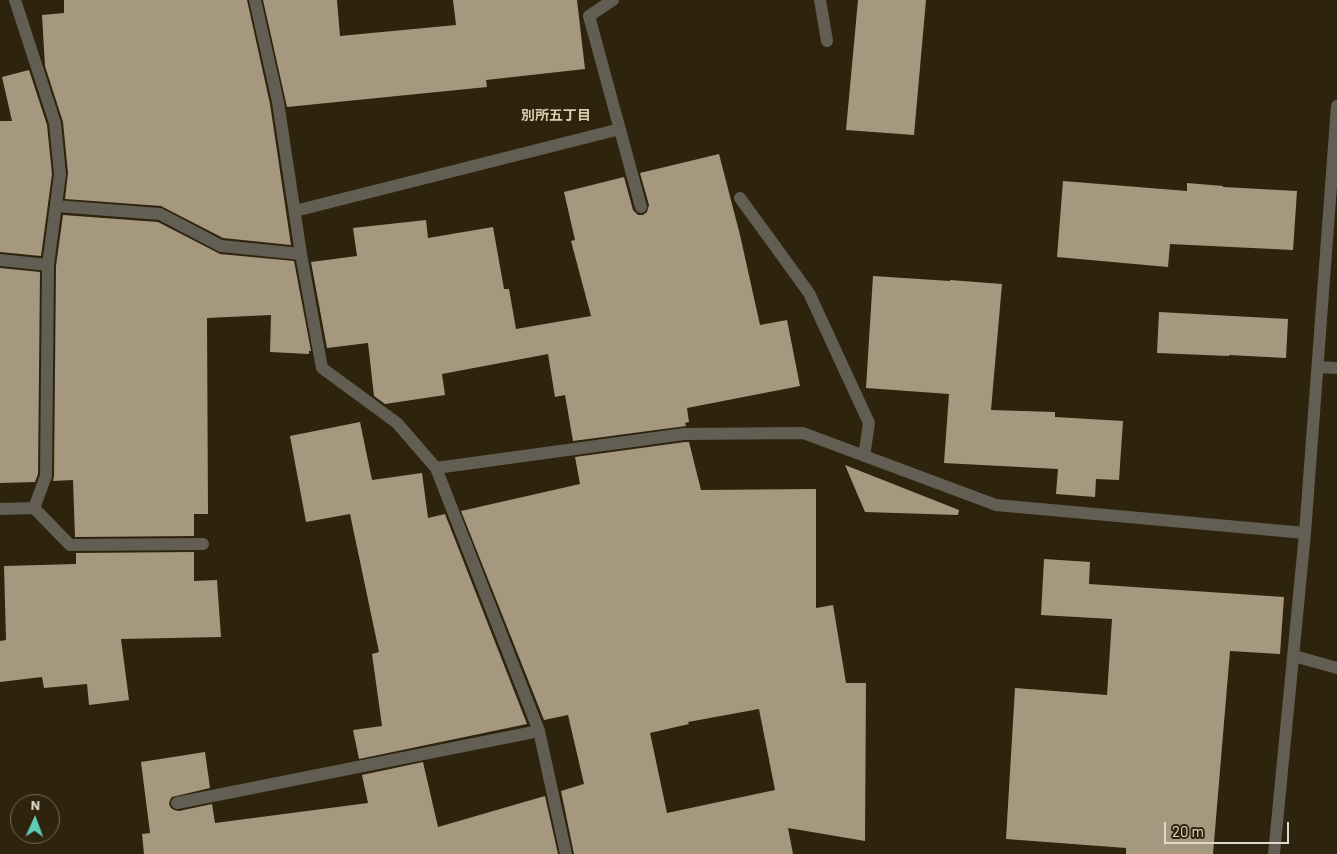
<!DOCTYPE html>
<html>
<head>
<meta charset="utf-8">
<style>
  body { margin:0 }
  #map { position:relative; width:1337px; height:854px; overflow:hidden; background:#2e230c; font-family:Barlow,sans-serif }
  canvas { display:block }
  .north { position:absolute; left:10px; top:794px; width:50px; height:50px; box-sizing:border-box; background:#2e230c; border:1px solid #766c59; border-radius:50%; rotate:2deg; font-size:14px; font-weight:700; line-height:20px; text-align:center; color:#e1dacc }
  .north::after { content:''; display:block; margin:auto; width:18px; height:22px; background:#5cceba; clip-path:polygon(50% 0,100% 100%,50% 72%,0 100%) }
  .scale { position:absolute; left:1164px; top:822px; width:125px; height:22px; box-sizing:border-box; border:2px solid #e1dacc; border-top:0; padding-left:6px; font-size:15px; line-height:18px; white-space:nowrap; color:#e1dacc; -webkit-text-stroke:4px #2e230c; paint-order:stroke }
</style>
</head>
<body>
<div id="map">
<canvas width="1337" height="854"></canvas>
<div class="north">N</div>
<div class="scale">20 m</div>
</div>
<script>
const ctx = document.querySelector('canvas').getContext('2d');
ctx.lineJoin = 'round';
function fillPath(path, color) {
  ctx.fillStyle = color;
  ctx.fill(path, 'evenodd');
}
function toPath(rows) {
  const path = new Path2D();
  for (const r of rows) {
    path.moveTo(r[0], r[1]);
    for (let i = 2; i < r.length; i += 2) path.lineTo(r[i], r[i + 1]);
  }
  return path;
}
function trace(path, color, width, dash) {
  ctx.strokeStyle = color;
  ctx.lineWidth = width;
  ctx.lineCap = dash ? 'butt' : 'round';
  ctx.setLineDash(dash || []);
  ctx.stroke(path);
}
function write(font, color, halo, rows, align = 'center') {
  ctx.font = font + ' Barlow,"Noto Sans JP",sans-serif';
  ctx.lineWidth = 5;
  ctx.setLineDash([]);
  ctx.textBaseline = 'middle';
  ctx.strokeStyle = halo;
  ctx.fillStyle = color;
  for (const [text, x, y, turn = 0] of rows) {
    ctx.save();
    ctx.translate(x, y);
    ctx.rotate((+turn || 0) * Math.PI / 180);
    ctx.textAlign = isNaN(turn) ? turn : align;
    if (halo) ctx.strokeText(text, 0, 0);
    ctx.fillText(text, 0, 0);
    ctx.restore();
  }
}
fillPath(toPath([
  [64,0,247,0,270,104,291,245,223,238,161,206,65,199,68,173,63,122,45,66,42,15,64,13],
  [263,0,337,0,340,36,456,25,453,0,577,0,585,69,486,80,487,87,287,107],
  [858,0,926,0,914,135,846,130],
  [29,70,47,125,52,174,41,256,0,252,0,121,12,121,2,77],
  [719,154,740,235,760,325,787,320,800,386,687,408,689,422,685,423,686,426,573,441,565,395,555,397,548,354,442,374,445,395,385,404,374,396,368,343,327,348,311,262,357,256,353,228,426,220,428,238,493,227,504,289,509,289,516,329,591,316,571,241,575,240,564,192,624,177,633,210,638,215,643,215,647,212,649,205,640,173],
  [1063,181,1187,191,1187,183,1223,186,1223,187,1297,191,1293,250,1170,244,1168,267,1057,257],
  [63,215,158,222,220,254,294,261,311,351,309,351,309,354,270,352,271,315,207,318,208,514,194,514,194,536,75,537,73,480,53,481,54,476,56,266],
  [0,268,40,272,38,474,35,482,0,483],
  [873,276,950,281,950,280,1002,284,991,410,1055,412,1055,417,1123,421,1119,480,1096,479,1095,497,1056,494,1058,469,944,463,949,394,866,388],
  [1159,312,1288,319,1286,358,1229,355,1229,356,1157,353],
  [360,422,372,480,422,473,428,518,445,514,527,724,359,759,353,730,382,726,372,654,379,652,350,514,306,522,290,436],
  [685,442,689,442,701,490,816,489,816,608,833,605,846,683,866,683,865,841,788,828,793,854,574,854,561,791,584,784,568,715,544,720,461,511,580,484,575,457],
  [759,709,775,790,667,813,650,733,689,724,688,722],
  [845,465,959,510,958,515,865,512],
  [194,552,194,581,217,580,221,637,121,639,129,700,89,705,87,684,44,688,42,677,0,682,0,641,6,640,4,566,76,564,76,553],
  [1044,559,1090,562,1089,584,1284,597,1280,654,1230,651,1213,854,1126,854,1126,848,1006,839,1015,688,1107,695,1112,619,1041,615],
  [205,752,210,788,172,797,170,800,169,804,171,808,174,810,179,811,212,804,215,823,368,803,362,775,423,762,438,827,545,796,558,854,144,854,142,834,150,833,141,762]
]), '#a6987f');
trace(toPath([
  [15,0,55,123,60,174,48,265,46,476,34,508],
  [255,0,278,102,301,254,322,368,397,423,436,468,539,731,566,854],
  [613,0,589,16,641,207],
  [820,0,827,41],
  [740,198,809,293,869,423,864,456],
  [56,206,160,214,221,246,301,254],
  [295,211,620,129],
  [0,260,48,265],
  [1318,367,1337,368],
  [436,468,684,434,803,433,996,505,1305,533],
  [0,509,34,508,70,545,203,544],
  [1294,656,1337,668],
  [177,803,539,731],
  [1274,854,1305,533,1337,106]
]), '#625e53', 12);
write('bold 14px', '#d9cbb0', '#2e230c', [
  ["別所五丁目",556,115]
]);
</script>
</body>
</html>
